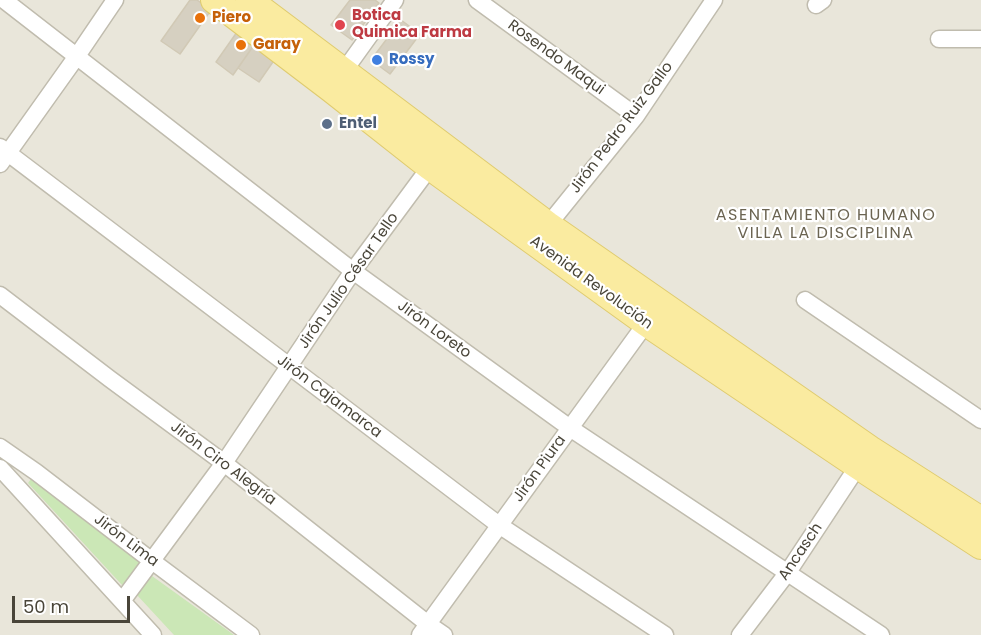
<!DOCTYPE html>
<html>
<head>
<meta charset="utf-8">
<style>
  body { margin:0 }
  #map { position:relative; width:981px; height:635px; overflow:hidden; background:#f5f3eb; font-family:Poppins,sans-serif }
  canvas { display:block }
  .scale { position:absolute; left:12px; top:596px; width:118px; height:27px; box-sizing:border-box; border:3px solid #494539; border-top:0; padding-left:8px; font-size:18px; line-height:21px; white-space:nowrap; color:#494539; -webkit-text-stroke:4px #fff; paint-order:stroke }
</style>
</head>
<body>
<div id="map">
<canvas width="981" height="635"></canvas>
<div class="scale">50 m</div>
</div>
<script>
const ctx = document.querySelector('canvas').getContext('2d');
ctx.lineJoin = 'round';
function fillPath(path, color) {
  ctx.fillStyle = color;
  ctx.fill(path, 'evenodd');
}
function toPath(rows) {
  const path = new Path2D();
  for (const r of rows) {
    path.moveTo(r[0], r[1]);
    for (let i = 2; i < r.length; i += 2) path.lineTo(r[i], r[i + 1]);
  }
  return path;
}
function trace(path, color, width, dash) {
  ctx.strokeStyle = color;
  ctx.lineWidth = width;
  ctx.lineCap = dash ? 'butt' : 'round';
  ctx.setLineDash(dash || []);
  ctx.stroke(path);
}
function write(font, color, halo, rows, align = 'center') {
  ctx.font = font + ' Poppins,sans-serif';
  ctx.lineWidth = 4.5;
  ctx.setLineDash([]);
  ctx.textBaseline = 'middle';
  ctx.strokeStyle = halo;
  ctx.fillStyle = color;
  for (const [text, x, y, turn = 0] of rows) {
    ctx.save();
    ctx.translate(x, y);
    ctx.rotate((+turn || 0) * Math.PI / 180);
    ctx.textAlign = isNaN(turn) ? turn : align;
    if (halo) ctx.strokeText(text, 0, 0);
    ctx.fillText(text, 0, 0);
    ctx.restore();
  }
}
fillPath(toPath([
  [0,0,981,0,981,635,0,635]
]), '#e9e6da');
fillPath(toPath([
  [31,479,141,563,122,585,28,483],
  [152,576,234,635,174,635,137,595]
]), '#cbe7b6');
const building = toPath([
  [190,0,197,0,211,10,180,54,161,41,190,0],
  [350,0,375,0,379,3,352,40,331,25,350,0],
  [401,20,420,34,390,74,371,60,401,20],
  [237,32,254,45,233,75,216,62,237,32],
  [254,45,275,59,259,82,238,68,254,45]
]);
fillPath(building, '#d6d0c1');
trace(building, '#d1c9b5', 1.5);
const street = toPath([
  [4,0,353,271,570,428,881,635],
  [477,0,636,116],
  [816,5,823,0],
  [939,39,981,39],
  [339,78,395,0],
  [0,147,499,525,665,635],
  [0,164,77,56,115,0],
  [548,225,636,116,714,0],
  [0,295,110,379,224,463,428,624,444,635],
  [805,300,981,420],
  [0,447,36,472,152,561,251,635],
  [0,468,153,635],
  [122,601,224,463,353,271,430,167],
  [420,635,652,315],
  [740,635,788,572,858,466]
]);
const primary = toPath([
  [214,0,331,89,430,167,646,323,858,466,981,546],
  [249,0,548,225,870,449,981,520]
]);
trace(street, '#c0bcae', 19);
trace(primary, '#dfcb6f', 28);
trace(street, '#fff', 16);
trace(primary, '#faeba0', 26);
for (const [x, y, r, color] of [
  [200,18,6,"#e8710a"],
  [340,25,6,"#e0444e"],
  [241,45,6,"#e8710a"],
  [377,60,6,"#3f7fe0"],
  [327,124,6,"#5c6f8a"]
]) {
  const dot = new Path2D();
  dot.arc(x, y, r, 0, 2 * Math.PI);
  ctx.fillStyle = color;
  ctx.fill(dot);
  trace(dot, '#fff', 2);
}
write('bold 15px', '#be3a42', '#fff', [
  ["Botica",352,16],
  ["Quimica Farma",352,33]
], 'left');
write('bold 15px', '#c56008', '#fff', [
  ["Piero",212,18],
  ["Garay",253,45]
], 'left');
write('15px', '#494539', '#fff', [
  ["Rosendo Maqui",556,58,36],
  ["Jirón Pedro Ruiz Gallo",622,128,-53],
  ["Jirón Julio César Tello",349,281,-55],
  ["Avenida Revolución",591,283,36],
  ["Jirón Loreto",434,330,36],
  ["Jirón Cajamarca",329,397,37],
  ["Jirón Ciro Alegría",223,464,37],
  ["Jirón Piura",540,469,-54],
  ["Jirón Lima",126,541,37],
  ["Ancasch",801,552,-56]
]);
write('bold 15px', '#366cbe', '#fff', [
  ["Rossy",389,60]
], 'left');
write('bold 15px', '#4e5e75', '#fff', [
  ["Entel",339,124]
], 'left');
ctx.letterSpacing = '1.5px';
write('16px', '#6b6451', '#fff', [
  ["ASENTAMIENTO HUMANO",826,216],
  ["VILLA LA DISCIPLINA",826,234]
]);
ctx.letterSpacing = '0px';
</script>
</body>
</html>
